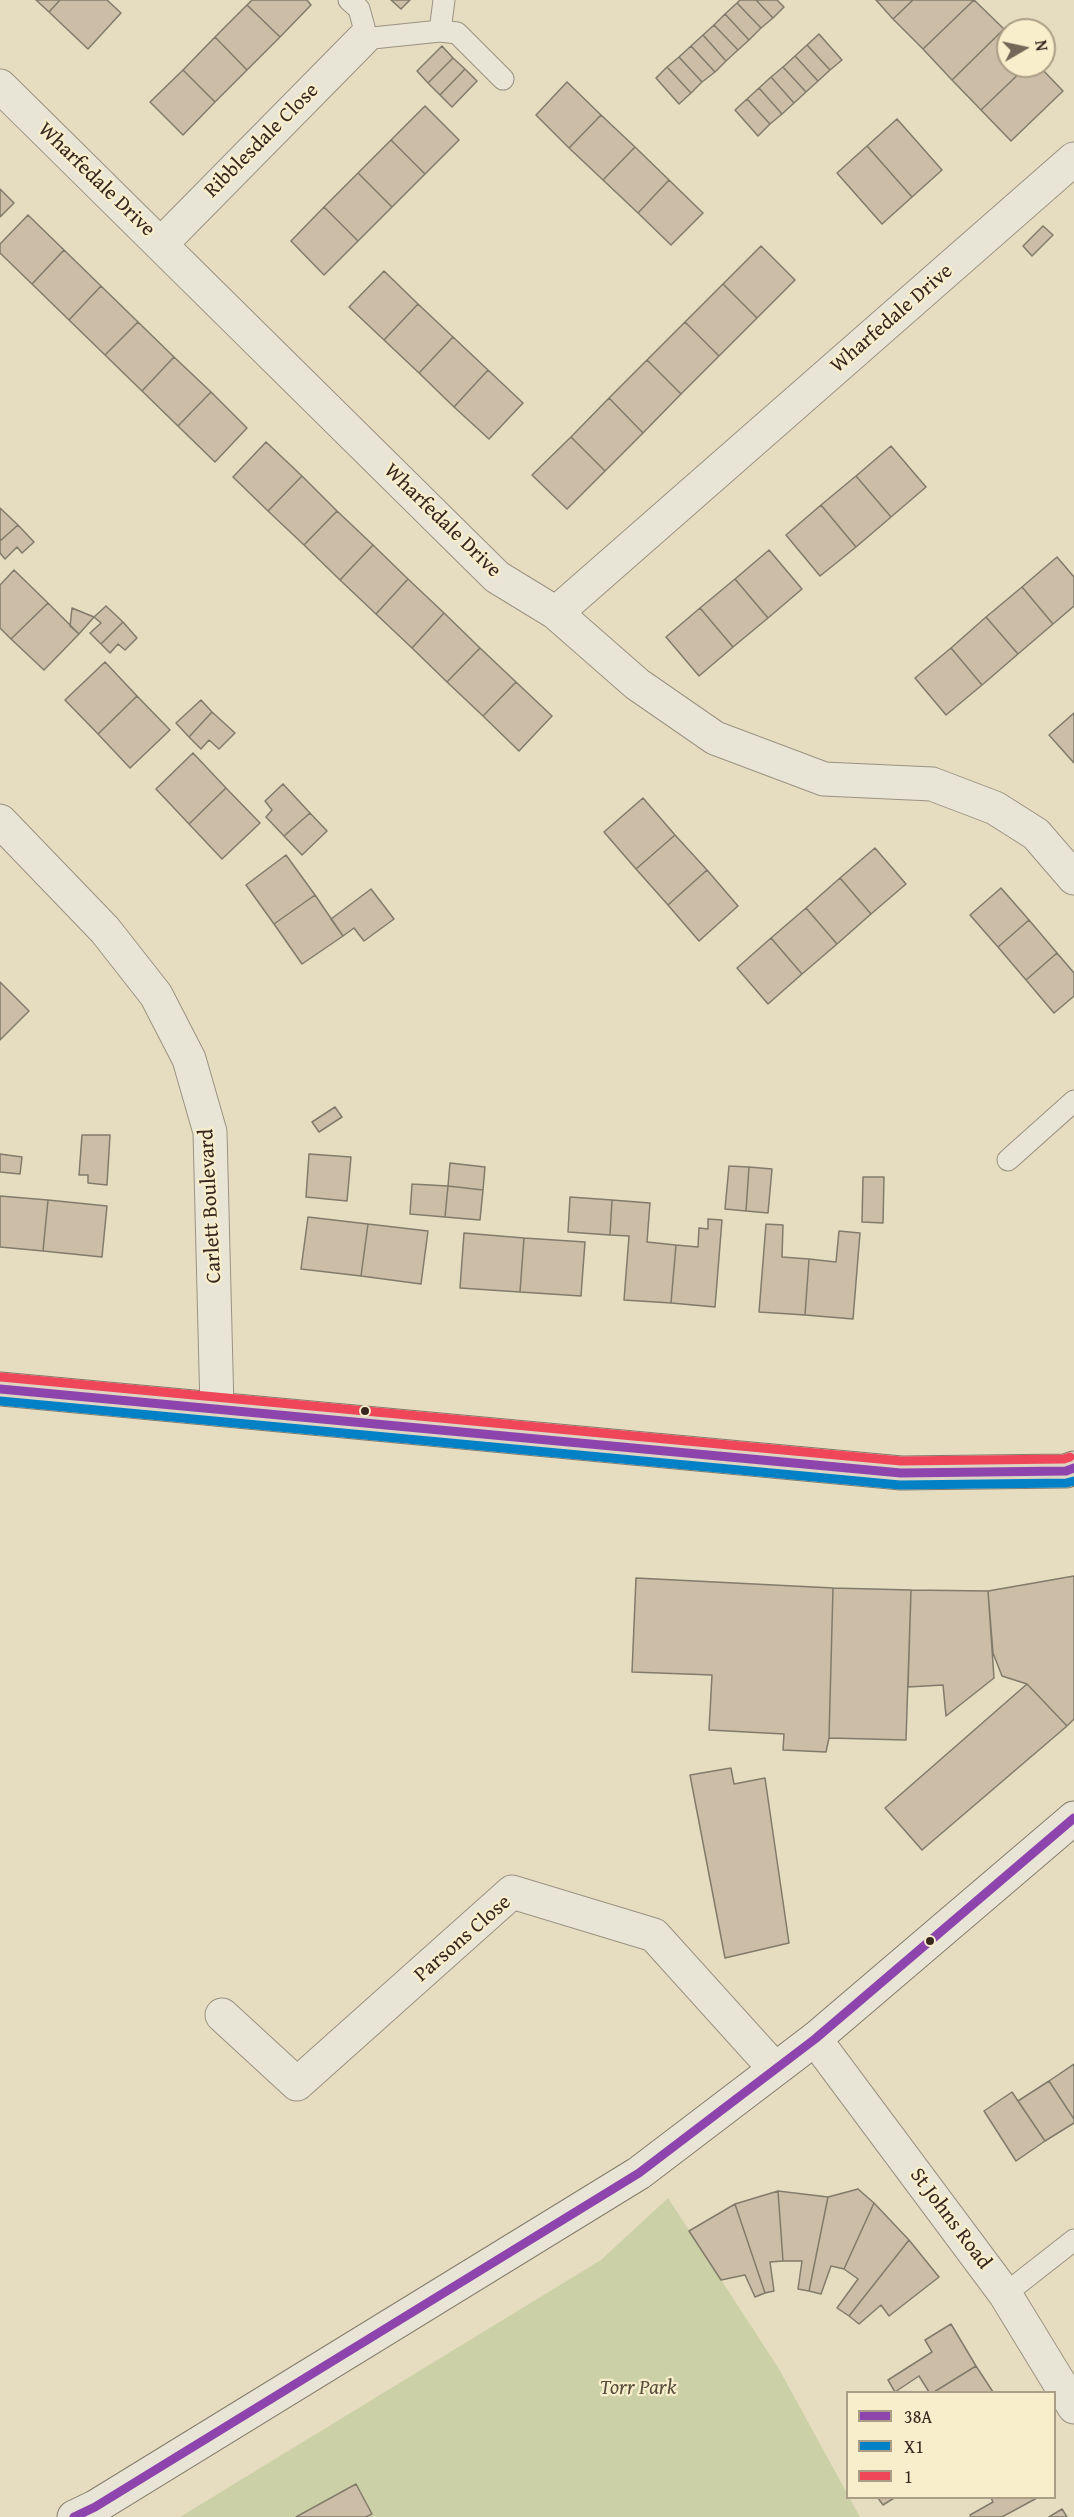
<!DOCTYPE html>
<html>
<head>
<meta charset="utf-8">
<style>
  body { margin:0 }
  #map { position:relative; width:1074px; height:2517px; overflow:hidden; background:#e6ddc0; font-family:"Gentium Book Plus",serif }
  canvas { display:block }
  .legend { position:absolute; left:846px; top:2391px; width:210px; height:108px; box-sizing:border-box; background:#f8eecc; border:2px solid #ab9e86; margin:0; padding:8px 10px; list-style:none; font-size:18px; color:#38271e }
  .legend li { display:flex; align-items:center; gap:12px; height:30px }
  .legend b { width:30px; border:2px solid #ab9e86 }
  .north { position:absolute; left:996px; top:18px; width:60px; height:60px; box-sizing:border-box; background:#f8eecc; border:2px solid #ab9e86; border-radius:50%; rotate:81deg; font-size:16px; font-weight:700; line-height:24px; text-align:center; color:#38271e }
  .north::after { content:''; display:block; margin:auto; width:21px; height:27px; background:#756757; clip-path:polygon(50% 0,100% 100%,50% 72%,0 100%) }
</style>
</head>
<body>
<div id="map">
<canvas width="1074" height="2517"></canvas>
<ul class="legend">
<li><b style="height:8px;background:#8e44ad"></b>38A</li>
<li><b style="height:8px;background:#0281c7"></b>X1</li>
<li><b style="height:8px;background:#ef4659"></b>1</li>
</ul>
<div class="north">N</div>
</div>
<script>
const ctx = document.querySelector('canvas').getContext('2d');
ctx.lineJoin = 'round';
function fillPath(path, color) {
  ctx.fillStyle = color;
  ctx.fill(path, 'evenodd');
}
function toPath(rows) {
  const path = new Path2D();
  for (const r of rows) {
    path.moveTo(r[0], r[1]);
    for (let i = 2; i < r.length; i += 2) path.lineTo(r[i], r[i + 1]);
  }
  return path;
}
function trace(path, color, width, dash) {
  ctx.strokeStyle = color;
  ctx.lineWidth = width;
  ctx.lineCap = dash ? 'butt' : 'round';
  ctx.setLineDash(dash || []);
  ctx.stroke(path);
}
function write(font, color, halo, rows, align = 'center') {
  ctx.font = font + ' "Gentium Book Plus",serif';
  ctx.lineWidth = 4.5;
  ctx.setLineDash([]);
  ctx.textBaseline = 'middle';
  ctx.strokeStyle = halo;
  ctx.fillStyle = color;
  for (const [text, x, y, turn = 0] of rows) {
    ctx.save();
    ctx.translate(x, y);
    ctx.rotate((+turn || 0) * Math.PI / 180);
    ctx.textAlign = isNaN(turn) ? turn : align;
    if (halo) ctx.strokeText(text, 0, 0);
    ctx.fillText(text, 0, 0);
    ctx.restore();
  }
}
fillPath(toPath([
  [668,2198,779,2369,860,2517,180,2517,601,2260]
]), '#cbd0a6');
const building = toPath([
  [36,0,60,0,49,12,36,0],
  [60,0,107,0,121,13,88,49,49,12,60,0],
  [252,0,307,0,311,5,280,37,247,5,252,0],
  [391,0,410,0,401,9,391,0],
  [740,0,756,0,773,18,761,28,737,3,740,0],
  [756,0,777,0,784,7,773,18,756,0],
  [876,0,913,0,893,19,876,0],
  [913,0,974,0,923,49,893,19,913,0],
  [974,0,1004,29,952,80,923,49,974,0],
  [737,3,761,28,749,40,725,14,737,3],
  [247,5,280,37,247,70,215,37,247,5],
  [725,14,749,40,738,50,714,25,725,14],
  [714,25,738,50,726,61,703,35,714,25],
  [1004,29,1008,33,1008,66,1027,66,981,110,952,80,1004,29],
  [819,34,842,60,830,70,807,45,819,34],
  [703,35,726,61,715,72,691,46,703,35],
  [215,37,247,70,215,102,183,70,215,37],
  [807,45,830,70,818,81,795,56,807,45],
  [442,46,453,58,428,83,417,71,442,46],
  [691,46,715,72,702,82,679,57,691,46],
  [795,56,818,81,806,92,783,67,795,56],
  [679,57,702,82,691,93,667,67,679,57],
  [453,58,465,69,440,95,428,83,453,58],
  [1027,66,1039,66,1063,91,1011,141,981,110,1027,66],
  [667,67,691,93,679,104,656,78,667,67],
  [783,67,806,92,794,103,771,77,783,67],
  [465,69,477,81,452,107,440,95,465,69],
  [183,70,215,102,183,135,150,102,183,70],
  [771,77,794,103,782,114,759,88,771,77],
  [567,82,601,115,569,148,536,115,567,82],
  [759,88,782,114,770,124,747,99,759,88],
  [747,99,770,124,758,136,735,110,747,99],
  [425,106,459,140,425,174,391,140,425,106],
  [601,115,635,147,603,180,569,148,601,115],
  [897,119,942,170,912,197,867,146,897,119],
  [391,140,425,174,392,207,358,173,391,140],
  [867,146,912,197,882,224,837,173,867,146],
  [635,147,669,180,638,213,603,180,635,147],
  [358,173,392,207,358,241,324,207,358,173],
  [669,180,703,213,671,245,638,213,669,180],
  [0,189,14,203,0,217,0,189],
  [324,207,358,241,324,275,291,241,324,207],
  [28,215,64,250,32,284,0,253,0,244,28,215],
  [1043,226,1053,235,1032,256,1023,246,1043,226],
  [761,246,795,280,757,318,723,284,761,246],
  [64,250,101,286,69,320,32,284,64,250],
  [384,271,418,304,384,340,349,307,384,271],
  [723,284,757,318,719,356,685,322,723,284],
  [101,286,138,322,105,355,69,320,101,286],
  [418,304,453,337,419,373,384,340,418,304],
  [138,322,174,357,142,391,105,355,138,322],
  [685,322,719,356,681,394,647,360,685,322],
  [453,337,488,370,454,407,419,373,453,337],
  [174,357,211,392,178,426,142,391,174,357],
  [647,360,681,394,643,433,609,398,647,360],
  [488,370,523,403,489,439,454,407,488,370],
  [211,392,247,428,215,462,178,426,211,392],
  [609,398,643,433,605,471,571,437,609,398],
  [571,437,605,471,567,509,532,475,571,437],
  [266,442,302,476,268,511,233,477,266,442],
  [891,446,926,487,891,517,856,476,891,446],
  [302,476,337,511,304,545,268,511,302,476],
  [856,476,891,517,856,547,821,505,856,476],
  [821,505,856,547,820,576,786,535,821,505],
  [0,508,18,525,0,541,0,508],
  [337,511,373,545,340,580,304,545,337,511],
  [18,525,34,542,22,553,17,547,5,559,0,553,0,541,18,525],
  [373,545,408,579,376,614,340,580,373,545],
  [769,550,802,589,768,618,735,579,769,550],
  [1057,557,1074,577,1074,606,1053,624,1022,587,1057,557],
  [14,570,48,603,11,639,0,628,0,585,14,570],
  [408,579,444,613,412,648,376,614,408,579],
  [735,579,768,618,733,647,700,608,735,579],
  [1022,587,1053,624,1018,654,986,617,1022,587],
  [48,603,79,634,44,670,11,639,48,603],
  [106,606,123,622,101,644,90,633,101,623,94,617,106,606],
  [72,608,94,617,79,634,70,626,72,608],
  [700,608,733,647,699,676,666,637,700,608],
  [444,613,480,648,447,682,412,648,444,613],
  [986,617,1018,654,982,685,951,648,986,617],
  [123,622,137,638,125,650,118,644,110,653,101,644,123,622],
  [480,648,516,682,483,716,447,682,480,648],
  [951,648,982,685,946,715,915,678,951,648],
  [105,662,137,696,98,734,65,700,105,662],
  [516,682,552,716,519,751,483,716,516,682],
  [137,696,170,730,130,768,98,734,137,696],
  [201,700,212,712,189,737,176,723,201,700],
  [212,712,235,733,219,749,209,740,201,749,189,737,212,712],
  [1074,713,1074,763,1049,735,1074,713],
  [193,753,226,788,189,824,156,789,193,753],
  [283,784,310,813,284,836,266,817,272,810,265,801,283,784],
  [226,788,260,823,222,859,189,824,226,788],
  [643,798,675,835,636,869,604,832,643,798],
  [310,813,327,831,302,855,284,836,310,813],
  [675,835,707,870,668,905,636,869,675,835],
  [875,848,906,884,871,914,840,878,875,848],
  [286,855,315,895,274,924,246,885,286,855],
  [707,870,738,906,699,941,668,905,707,870],
  [840,878,871,914,837,944,806,908,840,878],
  [1001,888,1029,920,998,947,970,915,1001,888],
  [371,889,394,919,364,941,354,928,343,936,331,919,371,889],
  [315,895,343,936,302,964,274,924,315,895],
  [806,908,837,944,802,974,771,938,806,908],
  [1029,920,1057,953,1026,980,998,947,1029,920],
  [771,938,802,974,768,1004,737,968,771,938],
  [1057,953,1074,973,1074,996,1054,1013,1026,980,1057,953],
  [0,982,29,1011,0,1040,0,982],
  [335,1107,342,1117,319,1132,312,1122,335,1107],
  [82,1135,110,1135,107,1185,88,1183,88,1175,79,1175,82,1135],
  [0,1154,22,1157,20,1174,0,1172,0,1154],
  [309,1154,351,1157,347,1201,306,1197,309,1154],
  [450,1163,485,1167,483,1190,448,1186,450,1163],
  [729,1166,749,1167,746,1211,725,1209,729,1166],
  [749,1167,772,1169,768,1213,746,1211,749,1167],
  [863,1177,884,1177,883,1223,862,1222,863,1177],
  [412,1184,448,1186,445,1217,410,1214,412,1184],
  [448,1186,483,1190,480,1220,445,1217,448,1186],
  [0,1196,48,1200,43,1251,0,1247,0,1196],
  [570,1197,612,1200,610,1235,568,1232,570,1197],
  [48,1200,107,1206,102,1257,43,1251,48,1200],
  [612,1200,650,1203,647,1242,676,1245,671,1303,624,1300,629,1236,610,1235,612,1200],
  [308,1217,368,1224,361,1276,301,1269,308,1217],
  [708,1219,722,1220,715,1307,671,1303,676,1245,698,1247,699,1228,708,1229,708,1219],
  [368,1224,428,1231,421,1284,361,1276,368,1224],
  [766,1224,783,1225,782,1257,809,1259,805,1315,759,1312,766,1224],
  [839,1231,860,1233,853,1319,805,1315,809,1259,836,1262,839,1231],
  [464,1233,524,1238,520,1292,460,1288,464,1233],
  [524,1238,585,1242,581,1296,520,1292,524,1238],
  [1074,1576,1074,1719,1067,1726,1027,1684,1002,1676,993,1653,988,1591,1074,1576],
  [636,1578,833,1588,829,1738,826,1752,783,1750,784,1734,709,1730,712,1675,632,1672,636,1578],
  [833,1588,911,1590,906,1740,829,1738,833,1588],
  [911,1590,988,1591,994,1678,946,1716,943,1685,908,1687,911,1590],
  [1027,1684,1067,1726,922,1850,885,1808,1027,1684],
  [731,1768,734,1784,765,1778,789,1943,725,1958,690,1775,731,1768],
  [1074,2064,1074,2119,1049,2081,1074,2064],
  [1049,2081,1074,2119,1074,2123,1045,2141,1018,2101,1049,2081],
  [1012,2092,1045,2141,1016,2161,984,2111,1012,2092],
  [858,2189,874,2203,844,2269,831,2266,821,2294,809,2291,828,2197,858,2189],
  [778,2191,828,2197,809,2291,798,2289,802,2261,783,2261,778,2191],
  [778,2191,783,2261,770,2262,774,2291,765,2293,735,2204,778,2191],
  [874,2203,909,2240,849,2316,837,2308,858,2279,844,2269,874,2203],
  [735,2204,765,2293,755,2297,745,2275,721,2280,689,2231,735,2204],
  [909,2240,939,2277,889,2316,881,2305,859,2324,849,2316,909,2240],
  [951,2324,976,2366,934,2392,929,2392,919,2376,895,2392,888,2380,932,2352,925,2340,951,2324],
  [976,2366,993,2392,934,2392,976,2366],
  [356,2484,372,2514,366,2517,296,2517,356,2484],
  [878,2498,894,2498,883,2505,878,2498],
  [991,2498,1037,2498,1002,2517,971,2517,970,2515,993,2502,991,2498],
  [1062,2509,1067,2517,1049,2517,1062,2509]
]);
fillPath(building, '#cbbda6');
trace(building, '#827b6b', 1.5);
const lane = toPath([
  [349,0,359,9,364,27,363,39,440,31,457,33,503,79],
  [440,31,444,0],
  [1008,1160,1074,1101],
  [1005,2294,1074,2240]
]);
const street = toPath([
  [0,86,497,577,556,613,1074,159],
  [161,244,363,39],
  [556,613,637,684,715,738,824,779,932,784,995,808,1036,834,1074,878],
  [0,821,105,930,156,995,189,1059,210,1132,217,1409],
  [222,2015,297,2084,512,1892,654,1935,775,2069],
  [815,2039,1005,2294,1074,2407]
]);
const secondary = toPath([
  [74,2517,95,2507,639,2173,815,2039,1074,1818]
]);
const highway = toPath([
  [0,1389,901,1473,1066,1471,1074,1468]
]);
trace(lane, '#9a9282', 23);
trace(street, '#9a9282', 35);
trace(secondary, '#827b6b', 35);
trace(highway, '#827b6b', 35);
trace(lane, '#e9e5d6', 21);
trace(street, '#e9e5d6', 33);
trace(secondary, '#e9e5d6', 33);
trace(highway, '#ddd4c1', 33);
trace(toPath([
  [0,1389,901,1473,1066,1471,1074,1468],
  [74,2517,95,2507,639,2173,815,2039,1074,1818]
]), '#8e44ad', 9);
trace(toPath([
  [0,1401,900,1485,1066,1483,1074,1481]
]), '#0281c7', 9);
trace(toPath([
  [1,1377,901,1461,1064,1459,1070,1457]
]), '#ef4659', 9);
for (const [x, y, r, color] of [
  [365,1411,5,"#38271e"],
  [930,1941,5,"#38271e"]
]) {
  const dot = new Path2D();
  dot.arc(x, y, r, 0, 2 * Math.PI);
  ctx.fillStyle = color;
  ctx.fill(dot);
  trace(dot, '#f8eecc', 2);
}
write('21px', '#38271e', '#f8eecc', [
  ["Ribblesdale Close",262,141,-45],
  ["Wharfedale Drive",96,180,44],
  ["Wharfedale Drive",892,319,-41],
  ["Wharfedale Drive",442,521,44],
  ["Carlett Boulevard",211,1206,-93],
  ["Parsons Close",463,1939,-41],
  ["St Johns Road",950,2219,53]
]);
write('italic 21px', '#574f3b', '#f8eecc', [
  ["Torr Park",638,2389]
]);
</script>
</body>
</html>
